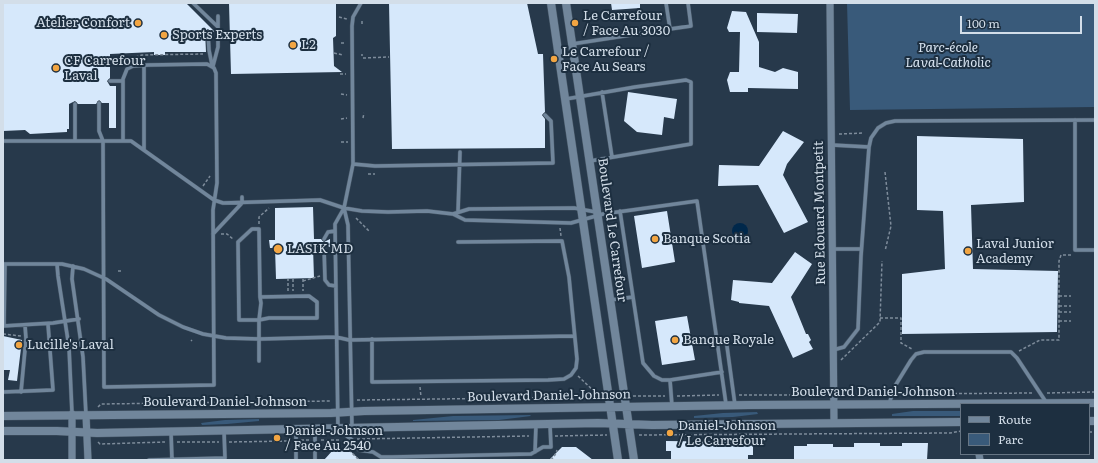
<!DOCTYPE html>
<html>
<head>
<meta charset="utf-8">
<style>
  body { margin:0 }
  #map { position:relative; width:1098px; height:463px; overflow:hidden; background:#27394b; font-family:Literata,serif }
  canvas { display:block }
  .frame { position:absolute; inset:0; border:4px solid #d3dee9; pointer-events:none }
  .legend { position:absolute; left:960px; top:403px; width:130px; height:52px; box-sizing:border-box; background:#1d2f40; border:1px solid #667584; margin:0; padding:5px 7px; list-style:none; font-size:12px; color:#d3dee9 }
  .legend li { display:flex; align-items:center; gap:8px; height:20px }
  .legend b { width:20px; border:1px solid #667584 }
  .scale { position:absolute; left:960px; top:16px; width:122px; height:18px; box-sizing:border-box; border:2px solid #d3dee9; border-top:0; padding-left:5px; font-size:12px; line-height:14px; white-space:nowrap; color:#d3dee9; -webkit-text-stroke:3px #1d2f40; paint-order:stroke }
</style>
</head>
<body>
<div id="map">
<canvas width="1098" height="463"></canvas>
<div class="frame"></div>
<ul class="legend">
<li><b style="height:5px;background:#71869b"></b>Route</li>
<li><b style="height:11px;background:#395a7a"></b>Parc</li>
</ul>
<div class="scale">100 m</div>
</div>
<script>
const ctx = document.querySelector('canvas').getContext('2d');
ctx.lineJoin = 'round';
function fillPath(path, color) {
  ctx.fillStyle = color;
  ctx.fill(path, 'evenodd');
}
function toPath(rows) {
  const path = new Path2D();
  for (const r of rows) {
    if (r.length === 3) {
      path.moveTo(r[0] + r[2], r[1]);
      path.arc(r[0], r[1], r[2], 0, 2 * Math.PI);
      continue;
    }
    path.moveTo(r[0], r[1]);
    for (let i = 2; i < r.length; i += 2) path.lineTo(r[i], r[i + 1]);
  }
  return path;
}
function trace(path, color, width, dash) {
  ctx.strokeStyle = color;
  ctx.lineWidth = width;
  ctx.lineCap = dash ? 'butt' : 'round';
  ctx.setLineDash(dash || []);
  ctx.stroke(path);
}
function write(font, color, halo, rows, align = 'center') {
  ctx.font = font + ' Literata,serif';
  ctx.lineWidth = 4;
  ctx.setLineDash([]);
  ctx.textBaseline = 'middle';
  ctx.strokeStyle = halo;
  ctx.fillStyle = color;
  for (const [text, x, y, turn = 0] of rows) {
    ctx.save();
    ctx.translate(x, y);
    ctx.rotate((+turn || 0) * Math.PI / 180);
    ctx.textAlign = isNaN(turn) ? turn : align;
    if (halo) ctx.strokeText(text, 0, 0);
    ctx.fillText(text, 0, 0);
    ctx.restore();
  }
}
fillPath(toPath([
  [847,3,1095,3,1095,107,850,110],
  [913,411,961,411,961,416,892,416,892,414],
  [757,412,758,414,733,417,694,418,694,416,723,413],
  [530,415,531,416,499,420,413,421,413,420,453,416],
  [259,419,259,421,227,424,202,425,201,423,225,420]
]), '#395a7a');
fillPath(toPath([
  [740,231,8]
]), '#00284b');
fillPath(toPath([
  [3,3,186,3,215,32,211,32,208,29,205,31,206,52,165,52,165,55,154,55,154,52,110,54,110,78,107,81,110,86,116,86,116,128,109,128,109,103,102,103,99,100,96,104,78,104,75,101,69,104,69,129,67,129,67,132,30,134,25,130,3,131],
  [229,3,336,3,336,36,333,38,334,66,342,72,231,74],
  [389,3,527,3,538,54,543,54,545,112,542,115,545,119,545,148,392,149],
  [611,3,640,3,640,8,612,10],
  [732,11,746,12,759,42,759,67,775,72,783,68,798,72,798,89,748,88,748,92,730,92,727,80,730,72,739,72,740,32,729,32,727,28],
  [757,13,798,14,797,33,757,32],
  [628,92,677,99,674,119,664,117,662,135,637,132,624,121],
  [783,131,804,142,787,164,783,175,808,222,784,233,758,185,718,186,719,165,759,166],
  [917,136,1023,139,1024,202,971,205,973,269,1058,271,1057,332,902,334,902,274,945,269,943,211,917,210],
  [313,207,314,239,321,239,324,242,330,239,330,247,324,244,321,247,313,247,314,278,276,279,275,248,270,248,269,240,275,240,275,208],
  [667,211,675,262,642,268,634,216],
  [795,252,812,264,791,297,806,334,808,334,811,340,809,342,813,349,793,358,769,306,739,303,739,302,731,300,733,280,772,283],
  [687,316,695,360,662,365,655,321],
  [3,336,22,340,17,381,8,380,10,370,3,370],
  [666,441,749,442,753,443,753,455,748,455,748,460,671,460,671,451,666,451],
  [854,443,880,443,880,446,902,446,902,443,928,443,927,460,794,460,794,446,807,446,807,444,833,444,833,447,854,447],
  [562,447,576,447,593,460,549,460],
  [333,450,349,450,360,460,324,460]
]), '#d6e8fb');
const service = toPath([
  [193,3,218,27,218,47,213,66],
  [361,3,353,17,352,26,353,164,344,208,335,224,338,429,352,440,354,445,359,450,373,452,381,457,392,457,531,454,543,447,551,447,550,425],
  [218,16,218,27],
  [670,29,691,26,688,3],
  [208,32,209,50,212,65],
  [572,44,670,29,666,3],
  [144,65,144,149],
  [110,81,123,81],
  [602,92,612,157],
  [566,99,635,87,686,80,691,82,691,144,590,161],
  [99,103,99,131,103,141,104,387,214,385,213,210,217,183,216,73,214,68,207,64,148,65,133,66,127,69,123,79,123,140],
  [75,104,75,140],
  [1075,120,1075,250,1095,250],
  [3,141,131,141,214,200,223,203,320,200,344,208,362,211,388,212,427,211,453,214,465,220,571,223,603,214,697,201,726,404],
  [832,145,869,147],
  [353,164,375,166,553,163,551,121,545,115],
  [344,208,348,225,352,428],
  [620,211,643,363,654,376,662,380,670,380,672,406],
  [458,212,460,152],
  [453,214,469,209,574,208,596,212],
  [213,234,242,203,242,197],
  [324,239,328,232,335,231],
  [324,247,325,280,329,285,336,286],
  [833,249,861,249],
  [3,264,62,264,84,269,106,279,159,315,183,327,203,334,226,338,260,339,336,337,349,340,574,336],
  [57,264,58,276,69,347,72,413],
  [73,266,72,279,83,357,86,415],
  [610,300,633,297],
  [3,326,53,323,79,319],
  [4,326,5,264],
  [372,339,372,382,548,380,564,379,571,375,576,368,577,359,569,277,562,241,458,242],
  [726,339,735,405],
  [833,350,844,347,858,329,861,256,869,147,871,138,878,128,886,123,895,121,1095,120],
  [259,361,259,320,261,303,260,297,259,229,252,229,238,242,239,320,259,320,269,318,317,318,317,302,309,296,260,297],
  [670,380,722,372],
  [3,392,53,390,48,324],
  [21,392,26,339,25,325],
  [889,404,895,386,911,360,916,354,924,352,1011,352,1017,358,1046,402],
  [296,430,296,460],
  [315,430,315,460],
  [171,432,172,460],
  [535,452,536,425],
  [149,460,225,458,224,431]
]);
const minor = toPath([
  [830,3,834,423],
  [72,414,72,460],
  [86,415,88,460],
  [979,454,980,460]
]);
const tertiary = toPath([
  [551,3,618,460],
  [566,3,634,460],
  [3,416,331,413,364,411,749,405,1095,403],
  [1089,421,1095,421],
  [3,431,57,431,97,433,598,423,652,425,961,422]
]);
trace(service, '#455565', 4.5);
trace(minor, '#455565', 8);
trace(tertiary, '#455565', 9);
trace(toPath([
  [339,17,347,19],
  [362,21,362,25],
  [341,43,346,43],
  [334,53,343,55],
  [125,55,126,60],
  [361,55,363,55],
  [363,58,389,57],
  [126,60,142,55,203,54],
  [340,74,346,74],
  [341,94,347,95],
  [363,118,364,113],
  [341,119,347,118],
  [839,134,864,133],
  [341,142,348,142],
  [885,172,891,226,885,251],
  [368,174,375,174],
  [203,186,210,176],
  [356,218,369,231],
  [259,224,259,217,269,208],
  [560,228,561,236],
  [221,234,227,234,233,239],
  [118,271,123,271],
  [293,279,293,291],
  [303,279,303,291],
  [303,281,320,276],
  [288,291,288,279],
  [1059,296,1071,296],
  [1059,306,1071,306],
  [1059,312,1071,312],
  [880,318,901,318,901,343,912,349],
  [1059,321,1071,321],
  [3,334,21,336],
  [191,340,192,341],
  [1019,351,1040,340,1059,340,1059,261,1061,255,1073,255],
  [841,360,880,322,882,261],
  [578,376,597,394],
  [420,387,421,397],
  [1047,393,1095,392],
  [899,394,1033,393],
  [739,395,827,395],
  [841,395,887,394],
  [633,396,665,396],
  [677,396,719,395],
  [357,400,601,397],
  [98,407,101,404,331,401],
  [1089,432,1095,432],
  [639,435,950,433,961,431],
  [555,436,607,435],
  [357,439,529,436],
  [301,440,309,440],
  [321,440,341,440],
  [98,442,100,444,165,442],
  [177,442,219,442],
  [229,442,291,441],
  [344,442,344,445,359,460],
  [551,460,555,455,557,450]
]), '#7e8c9b', 1.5, [3, 2]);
trace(service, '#71869b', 3.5);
trace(minor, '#71869b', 7);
trace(tertiary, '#71869b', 8);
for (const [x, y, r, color] of [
  [138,23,4,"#f2a542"],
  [575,23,4,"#f2a542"],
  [164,35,4,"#f2a542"],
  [293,45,4,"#f2a542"],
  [554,59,4,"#f2a542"],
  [56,68,4,"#f2a542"],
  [655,239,4,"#f2a542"],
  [278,249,5,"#f2a542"],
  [968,251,4,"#f2a542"],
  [675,340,4,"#f2a542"],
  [19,345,4,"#f2a542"],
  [670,433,4,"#f2a542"],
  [277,438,4,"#f2a542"]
]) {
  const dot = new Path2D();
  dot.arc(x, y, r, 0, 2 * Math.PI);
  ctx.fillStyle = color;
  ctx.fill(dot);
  trace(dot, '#1d2f40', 1.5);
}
write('13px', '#d3dee9', '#1d2f40', [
  ["Le Carrefour",583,16],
  ["/ Face Au 3030",583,31],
  ["Atelier Confort",130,23,"right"],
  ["Sports Experts",172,35],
  ["L2",301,45],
  ["Le Carrefour /",562,52],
  ["Face Au Sears",562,67],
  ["CF Carrefour",64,61],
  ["Laval",64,76],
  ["Banque Scotia",663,239],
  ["Laval Junior",976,244],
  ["Academy",976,259],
  ["LASIK MD",287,249],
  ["Banque Royale",683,340],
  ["Lucille's Laval",27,345],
  ["Daniel-Johnson",678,426],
  ["/ Le Carrefour",678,441],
  ["Daniel-Johnson",285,431],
  ["/ Face Au 2540",285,446]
], 'left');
write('italic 13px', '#dae6f3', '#1d2f40', [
  ["Parc-école",948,48],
  ["Laval-Catholic",948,63]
]);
write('13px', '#d3dee9', '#1d2f40', [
  ["Rue Edouard Montpetit",820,213,-91],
  ["Boulevard Le Carrefour",612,230,82],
  ["Boulevard Daniel-Johnson",873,392],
  ["Boulevard Daniel-Johnson",549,396,-1],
  ["Boulevard Daniel-Johnson",225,402]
]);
</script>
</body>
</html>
